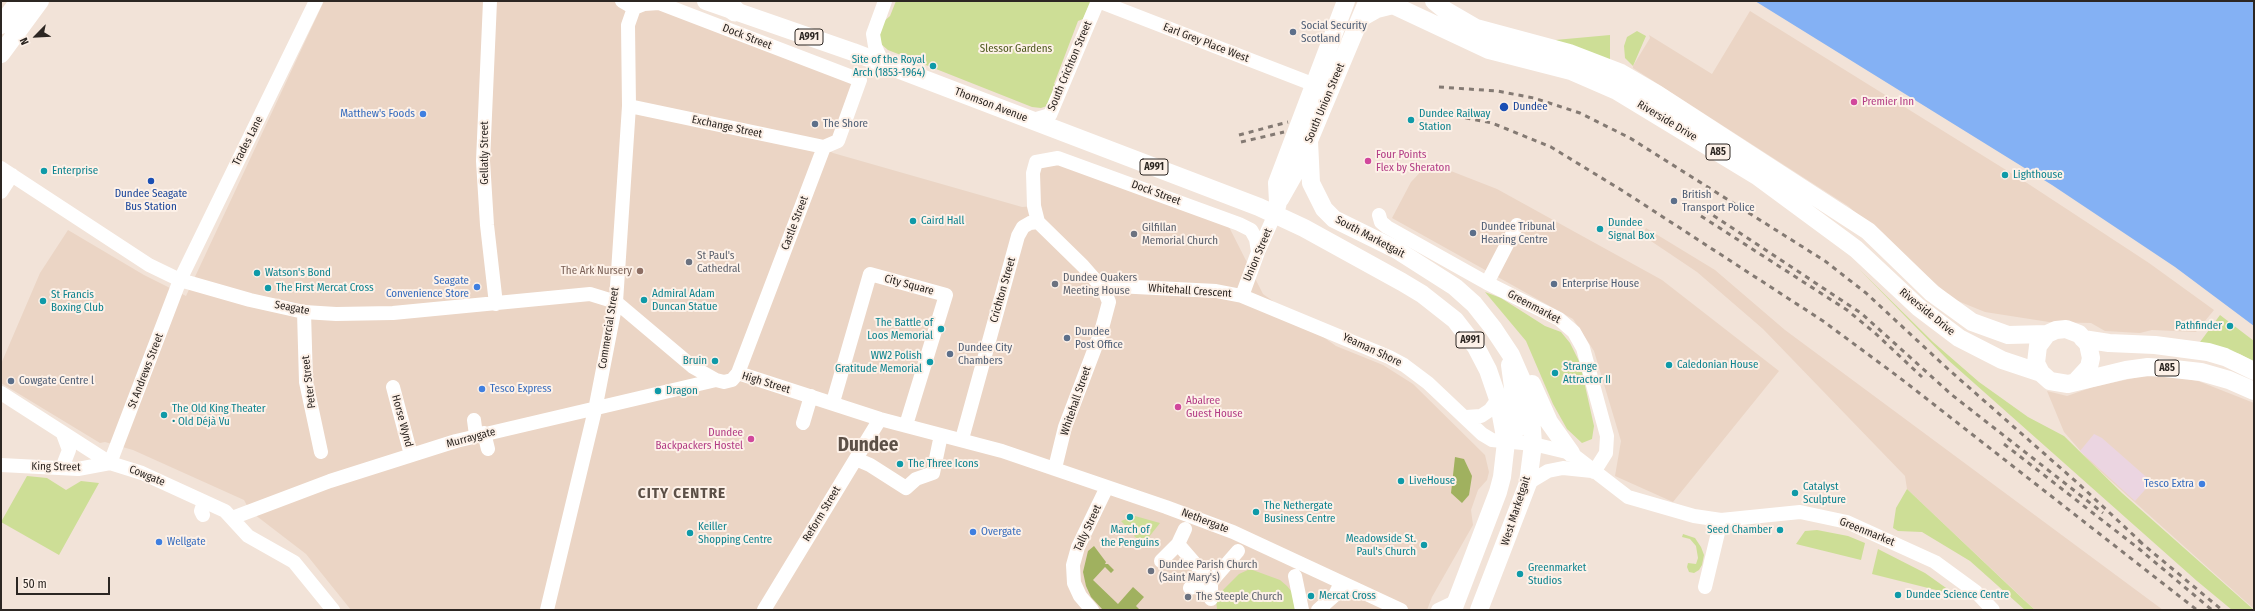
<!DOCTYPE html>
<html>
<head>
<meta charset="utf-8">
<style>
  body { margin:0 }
  #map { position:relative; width:2255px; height:611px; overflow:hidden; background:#f2e3d8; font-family:"Fira Sans Condensed",sans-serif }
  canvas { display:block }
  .frame { position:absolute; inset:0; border:2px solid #2c2622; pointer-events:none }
  .north { position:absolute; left:16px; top:16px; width:40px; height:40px; -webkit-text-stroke:3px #fdf1e8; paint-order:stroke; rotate:246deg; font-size:11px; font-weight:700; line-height:16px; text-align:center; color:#2c2622 }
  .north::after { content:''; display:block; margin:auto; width:14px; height:18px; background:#2c2622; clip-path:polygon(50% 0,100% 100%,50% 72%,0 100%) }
  .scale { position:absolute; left:16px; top:577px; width:94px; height:18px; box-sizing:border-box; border:2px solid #2c2622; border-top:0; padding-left:5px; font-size:12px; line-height:14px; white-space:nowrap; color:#2c2622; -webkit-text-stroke:3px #fdf1e8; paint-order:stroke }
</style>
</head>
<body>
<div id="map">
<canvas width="2255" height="611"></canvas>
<div class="frame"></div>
<div class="north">N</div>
<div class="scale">50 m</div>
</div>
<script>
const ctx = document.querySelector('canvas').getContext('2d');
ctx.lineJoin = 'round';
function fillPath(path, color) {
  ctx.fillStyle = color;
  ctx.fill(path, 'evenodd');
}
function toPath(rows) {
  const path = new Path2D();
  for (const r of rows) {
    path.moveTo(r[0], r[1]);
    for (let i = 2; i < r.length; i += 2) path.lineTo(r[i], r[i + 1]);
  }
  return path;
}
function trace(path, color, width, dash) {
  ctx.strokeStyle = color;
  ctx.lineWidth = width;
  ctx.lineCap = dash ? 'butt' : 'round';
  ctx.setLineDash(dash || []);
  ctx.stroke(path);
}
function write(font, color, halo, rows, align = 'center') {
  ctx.font = font + ' "Fira Sans Condensed",sans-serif';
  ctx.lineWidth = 4;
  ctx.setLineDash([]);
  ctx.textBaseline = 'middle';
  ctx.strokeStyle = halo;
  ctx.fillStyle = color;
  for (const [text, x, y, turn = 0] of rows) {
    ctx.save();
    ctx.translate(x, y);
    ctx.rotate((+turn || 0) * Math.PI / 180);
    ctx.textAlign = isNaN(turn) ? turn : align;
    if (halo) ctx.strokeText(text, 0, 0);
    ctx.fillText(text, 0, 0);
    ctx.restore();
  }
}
fillPath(toPath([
  [324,1,622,1,644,4,860,80,838,141,825,148,833,153,1022,207,1034,206,1036,162,1047,160,1228,225,1263,294,1336,346,1383,365,1413,384,1485,455,1489,472,1487,480,1478,490,1471,510,1473,525,1432,597,1427,610,351,610,306,554,250,511,244,500,133,450,105,442,100,443,1,383,1,364,40,273,68,230,144,275,186,296],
  [1750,11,2027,183,2149,263,2214,310,2196,332,2152,330,2140,333,2105,331,2091,323,2049,322,1985,312,1953,299,1848,206,1633,68,1633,66,1650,38,1649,35,1712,74],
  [1428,164,1438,166,1497,189,1662,280,1779,371,1673,502,1615,476,1621,441,1594,351,1573,319,1392,218,1411,182],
  [1646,228,1715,270,1785,330,2163,610,2035,610,1907,489,1905,476,1763,329,1697,272,1642,235],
  [2157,373,2198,381,2254,403,2254,609,2091,463,2064,432,2047,391,2067,396,2093,387]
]), '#ebd5c5');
fillPath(toPath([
  [2094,434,2102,438,2152,482,2135,501,2080,451]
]), '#ebd5e1');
fillPath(toPath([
  [896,1,1091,1,1083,19,1078,21,1054,84,1058,88,1047,106,1041,108,1032,107,888,50,882,45,879,37,883,22,890,16],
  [1637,31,1646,36,1633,66,1625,58,1624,46,1627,37],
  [1610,35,1610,60,1555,40],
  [1859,269,1933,342,1979,382,2028,417,2064,436,2122,493,2254,610,2232,610,2197,581,1948,360],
  [1485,292,1501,298,1545,326,1561,332,1570,343,1580,363,1594,426,1592,439,1582,443,1567,429,1553,404,1526,341],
  [2220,315,2254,341,2254,362,2240,354,2200,342],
  [27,476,47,478,66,490,81,481,99,483,59,555,1,522],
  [1907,489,2024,600,2035,610,2025,610,1970,561,1922,532,1898,531,1893,528,1896,508],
  [1135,516,1160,523,1145,542,1143,540,1141,542,1134,536,1135,534,1133,534,1121,521],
  [1817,530,1848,536,1865,543,1861,560,1796,544,1805,531],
  [1683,534,1695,538,1701,547,1704,555,1702,565,1699,570,1694,573,1689,572,1687,567,1688,563,1696,564,1698,558,1696,546,1690,539,1682,537],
  [1878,549,1925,573,1956,595,1872,574],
  [1250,569,1280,580,1287,586,1292,592,1295,610,1217,609,1216,600,1220,593,1239,574]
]), '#cdde96');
fillPath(toPath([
  [1455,457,1464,459,1472,476,1469,495,1462,503,1451,493],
  [1094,546,1106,562,1105,564,1108,564,1114,570,1111,573,1105,567,1093,580,1118,604,1133,587,1144,597,1136,606,1140,610,1102,609,1091,597,1086,586,1083,572,1088,551]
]), '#a0b15f');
fillPath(toPath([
  [1755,1,2254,1,2254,326,2175,267,2052,185]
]), '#84b1f4');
trace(toPath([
  [490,1,483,161,487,225,496,304],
  [622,1,634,8],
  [1098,1,1315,85],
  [883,64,875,46,873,34,885,1],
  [629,106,824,147],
  [1033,120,1050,115,1098,1],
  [1,168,149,265,180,280,250,300,304,312,336,314,393,313,590,294,616,302,693,367,716,380,724,382,732,380,738,373,824,147,838,141,860,80,659,3,644,4,634,8],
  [1,192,12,175],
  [1379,215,1381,222,1387,227,1487,283,1559,319,1574,332,1583,348,1607,436,1606,453,1594,472],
  [1487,283,1517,225],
  [1104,290,1116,286,1216,291,1242,296,1389,357,1404,365,1428,383,1482,434,1492,440,1533,444,1571,453,1628,497,1694,516,1721,520,1800,512,1847,522,1935,562,1976,592,1993,610],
  [1242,296,1258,252,1275,214],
  [304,312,306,382,321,452],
  [738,373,880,419,1002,451,1166,507,1233,532,1401,610],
  [393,387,411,455],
  [1,393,110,463,142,473,225,511,248,536,294,562,333,610],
  [833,402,870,274,946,295,906,425],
  [1466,417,1481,416,1490,410,1498,399],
  [474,420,476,435],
  [803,423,811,396],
  [484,433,488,449],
  [962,439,1018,236,1023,227,1030,223,1038,222],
  [856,459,870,465,906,488,916,479,933,473,941,435],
  [110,463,180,280,316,1],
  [1,465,78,469,110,463],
  [62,468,69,450,63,434],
  [1055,468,1065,427,1101,332,1109,302,1104,290,1083,266,1038,222,1034,206,1033,173,1036,162,1058,158,1239,224,1251,230,1256,239,1258,252],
  [1528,483,1548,471,1563,468,1592,471],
  [203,515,201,511,204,502],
  [232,518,330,481,456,441,716,380],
  [1185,529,1178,544,1211,582,1190,588],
  [1161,561,1178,544],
  [1295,576,1302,610],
  [1705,587,1721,520],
  [1211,599,1211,582,1238,551],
  [547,610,595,410,616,302,629,106,628,25,634,8],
  [764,610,880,419],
  [1092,610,1080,596,1074,583,1073,565,1078,547,1105,491],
  [1318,610,1335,595,1339,587],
  [1438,610,1455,602]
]), '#fff', 14);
trace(toPath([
  [706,1,853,52,1259,207,1304,228,1402,282,1422,294,1455,320,1476,347,1488,370,1498,399,1506,442,1502,477,1498,492,1453,610],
  [1434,1,1445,10,1476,28,1569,53,1621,73,1657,94,1868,231,1932,293,1972,322,2008,335,2047,334],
  [1361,18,1377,9,1393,5,1489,50,1571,71,1617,91,1757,176,1856,249,1918,307,1959,338,2002,360,2041,373,2050,381,2068,384,2126,370,2148,367,2165,368,2201,372,2229,380,2254,391],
  [1,25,19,1],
  [1,54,40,1],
  [1309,141,1311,183,1324,209,1334,219,1397,250,1455,287,1474,304,1493,328,1511,355,1525,387,1531,416,1533,444,1528,483,1479,610],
  [1280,199,1297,169,1365,7],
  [1275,214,1278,202,1277,183,1346,1],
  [2083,339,2109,343,2155,345,2208,352,2225,357,2254,371],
  [2041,373,2036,363,2038,346,2047,334,2056,330,2066,329,2079,334,2088,344,2091,358,2089,367,2077,380],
  [1532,384,1549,422,1571,453],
  [1506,442,1515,431,1517,417,1510,365]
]), '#fff', 18);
trace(toPath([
  [724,1,735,11]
]), '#fff', 21);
trace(toPath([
  [1439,87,1497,91,1534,98,1580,113,1630,138,1825,261,1866,293,1948,369,2081,486,2144,545],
  [1436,112,1492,123,1551,147,1623,191,1823,321,1900,378,2197,610],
  [1239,135,1288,122],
  [1241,142,1284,132],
  [1705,210,1861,313,1952,395,2103,513],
  [1701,216,1847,310,1875,333,1922,377],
  [2004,444,2138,548,2212,610],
  [2139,541,2222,610]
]), '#847a73', 3, [5, 5]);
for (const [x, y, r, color] of [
  [1293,32,4,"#5c6f8a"],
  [933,66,4,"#0f9aa8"],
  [1854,102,4,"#d1479c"],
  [1504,107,5,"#1a4fb4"],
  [423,114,4,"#3f7fe0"],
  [1411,120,4,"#0f9aa8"],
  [815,124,4,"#5c6f8a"],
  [1368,161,4,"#d1479c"],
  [44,171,4,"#0f9aa8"],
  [2005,175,4,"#0f9aa8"],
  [151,181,4,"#1a4fb4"],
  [1674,201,4,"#5c6f8a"],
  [913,221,4,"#0f9aa8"],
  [1600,229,4,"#0f9aa8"],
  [1473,233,4,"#5c6f8a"],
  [1134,234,4,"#6b7280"],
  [689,262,4,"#6b7280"],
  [640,271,4,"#8d6e63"],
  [257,273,4,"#0f9aa8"],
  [1055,284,4,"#6b7280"],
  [1554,284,4,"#5c6f8a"],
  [477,287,4,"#3f7fe0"],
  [268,288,4,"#0f9aa8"],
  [644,300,4,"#0f9aa8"],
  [43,301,4,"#0f9aa8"],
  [2230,326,4,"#0f9aa8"],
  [941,329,4,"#0f9aa8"],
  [1067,338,4,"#5c6f8a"],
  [950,354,4,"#5c6f8a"],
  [715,361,4,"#0f9aa8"],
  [930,362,4,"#0f9aa8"],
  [1669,365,4,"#0f9aa8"],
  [1555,373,4,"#0f9aa8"],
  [11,381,4,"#5c6f8a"],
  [482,389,4,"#3f7fe0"],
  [658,391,4,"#0f9aa8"],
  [1178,407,4,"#d1479c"],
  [164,415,4,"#0f9aa8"],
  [751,439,4,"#d1479c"],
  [900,464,4,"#0f9aa8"],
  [1401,481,4,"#0f9aa8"],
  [2202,484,4,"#3f7fe0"],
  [1795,493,4,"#0f9aa8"],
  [1256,512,4,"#0f9aa8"],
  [1130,517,4,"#0f9aa8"],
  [1780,530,4,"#0f9aa8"],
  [973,532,4,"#3f7fe0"],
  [690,533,4,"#0f9aa8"],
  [159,542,4,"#3f7fe0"],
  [1424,545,4,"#0f9aa8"],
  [1151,571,4,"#6b7280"],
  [1520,574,4,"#0f9aa8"],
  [1898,595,4,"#0f9aa8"],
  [1311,596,4,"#0f9aa8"],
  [1188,597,4,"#6b7280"]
]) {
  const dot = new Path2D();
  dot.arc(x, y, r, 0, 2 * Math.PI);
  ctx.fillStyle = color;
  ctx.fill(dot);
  trace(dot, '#fdf1e8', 1.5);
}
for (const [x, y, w] of [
  [809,37,28],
  [1718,152,24],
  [1154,167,28],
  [1470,340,28],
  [2167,368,24]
]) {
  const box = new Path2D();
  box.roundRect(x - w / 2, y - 8, w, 16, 3);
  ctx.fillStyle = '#fdf1e8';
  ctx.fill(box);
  trace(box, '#2c2622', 1);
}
write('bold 10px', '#2c2622', null, [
  ["A991",809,37],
  ["A85",1718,152],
  ["A991",1154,167],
  ["A991",1470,340],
  ["A85",2167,368]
]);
write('11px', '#4e5e75', '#fdf1e8', [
  ["Social Security",1301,26],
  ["Scotland",1301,39],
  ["The Shore",823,124],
  ["British",1682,195],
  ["Transport Police",1682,208],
  ["Dundee Tribunal",1481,227],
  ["Hearing Centre",1481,240],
  ["Enterprise House",1562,284],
  ["Dundee",1075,332],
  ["Post Office",1075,345],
  ["Dundee City",958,348],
  ["Chambers",958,361],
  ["Cowgate Centre l",19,381]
], 'left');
write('11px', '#2c2622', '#fdf1e8', [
  ["Dock Street",747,37,21],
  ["Earl Grey Place West",1206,43,21],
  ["South Crichton Street",1070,66,-67],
  ["South Union Street",1325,103,-67],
  ["Thomson Avenue",991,105,21],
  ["Riverside Drive",1667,121,31],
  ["Exchange Street",727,127,12],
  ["Trades Lane",248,141,-63],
  ["Gellatly Street",485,153,-90],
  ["Dock Street",1156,193,20],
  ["Castle Street",795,223,-69],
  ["South Marketgait",1370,237,28],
  ["Union Street",1258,255,-67],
  ["City Square",909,285,15],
  ["Crichton Street",1003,290,-74],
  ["Whitehall Crescent",1190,291,4],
  ["Greenmarket",1534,307,28],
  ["Seagate",292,308,11],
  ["Riverside Drive",1927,312,39],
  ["Commercial Street",609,328,-81],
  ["Yeaman Shore",1372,350,25],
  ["St Andrews Street",146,371,-69],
  ["Peter Street",309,382,-97],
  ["High Street",766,383,17],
  ["Whitehall Street",1076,401,-71],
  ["Horse Wynd",402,421,75],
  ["Murraygate",471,438,-15],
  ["King Street",56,467,1],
  ["Cowgate",147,476,22],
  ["West Marketgait",1516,511,-72],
  ["Reform Street",822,514,-59],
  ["Nethergate",1205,521,21],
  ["Tally Street",1088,528,-65],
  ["Greenmarket",1867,532,22]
]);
write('11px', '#4c571c', '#fdf1e8', [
  ["Slessor Gardens",1016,49]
]);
write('11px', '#0d838f', '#fdf1e8', [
  ["Site of the Royal",925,60,"right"],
  ["Arch (1853-1964)",925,73,"right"],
  ["Dundee Railway",1419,114],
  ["Station",1419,127],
  ["Enterprise",52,171],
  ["Lighthouse",2013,175],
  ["Caird Hall",921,221],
  ["Dundee",1608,223],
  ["Signal Box",1608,236],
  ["Watson's Bond",265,273],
  ["The First Mercat Cross",276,288],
  ["Admiral Adam",652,294],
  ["Duncan Statue",652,307],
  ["St Francis",51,295],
  ["Boxing Club",51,308],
  ["The Battle of",933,323,"right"],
  ["Loos Memorial",933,336,"right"],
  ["Pathfinder",2222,326,"right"],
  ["WW2 Polish",922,356,"right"],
  ["Gratitude Memorial",922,369,"right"],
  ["Bruin",707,361,"right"],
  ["Caledonian House",1677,365],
  ["Strange",1563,367],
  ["Attractor II",1563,380],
  ["Dragon",666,391],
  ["The Old King Theater",172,409],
  ["• Old Déjà Vu",172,422],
  ["The Three Icons",908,464],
  ["LiveHouse",1409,481],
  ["Catalyst",1803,487],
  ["Sculpture",1803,500],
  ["The Nethergate",1264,506],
  ["Business Centre",1264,519],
  ["Keiller",698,527],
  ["Shopping Centre",698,540],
  ["March of",1130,530,"center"],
  ["the Penguins",1130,543,"center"],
  ["Seed Chamber",1772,530,"right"],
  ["Meadowside St.",1416,539,"right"],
  ["Paul's Church",1416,552,"right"],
  ["Greenmarket",1528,568],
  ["Studios",1528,581],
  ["Dundee Science Centre",1906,595],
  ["Mercat Cross",1319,596]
], 'left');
write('11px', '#b23c85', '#fdf1e8', [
  ["Premier Inn",1862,102],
  ["Four Points",1376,155],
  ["Flex by Sheraton",1376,168],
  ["Abalree",1186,401],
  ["Guest House",1186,414],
  ["Dundee",743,433,"right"],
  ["Backpackers Hostel",743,446,"right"]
], 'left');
write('11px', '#164399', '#fdf1e8', [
  ["Dundee",1513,107],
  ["Dundee Seagate",151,194,"center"],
  ["Bus Station",151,207,"center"]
], 'left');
write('11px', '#366cbe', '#fdf1e8', [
  ["Matthew's Foods",415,114],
  ["Seagate",469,281],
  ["Convenience Store",469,294],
  ["Tesco Express",490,389,"left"],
  ["Tesco Extra",2194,484],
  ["Overgate",981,532,"left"],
  ["Wellgate",167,542,"left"]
], 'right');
write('11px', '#5b616d', '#fdf1e8', [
  ["Gilfillan",1142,228],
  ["Memorial Church",1142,241],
  ["St Paul's",697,256],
  ["Cathedral",697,269],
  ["Dundee Quakers",1063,278],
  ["Meeting House",1063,291],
  ["Dundee Parish Church",1159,565],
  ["(Saint Mary's)",1159,578],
  ["The Steeple Church",1196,597]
], 'left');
write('11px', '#785e54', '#fdf1e8', [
  ["The Ark Nursery",632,271]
], 'right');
ctx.letterSpacing = '1px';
write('bold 15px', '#5c5047', '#fdf1e8', [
  ["CITY CENTRE",682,494]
]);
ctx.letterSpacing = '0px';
write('bold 19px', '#5c5047', '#fdf1e8', [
  ["Dundee",868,446]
]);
</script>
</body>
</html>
